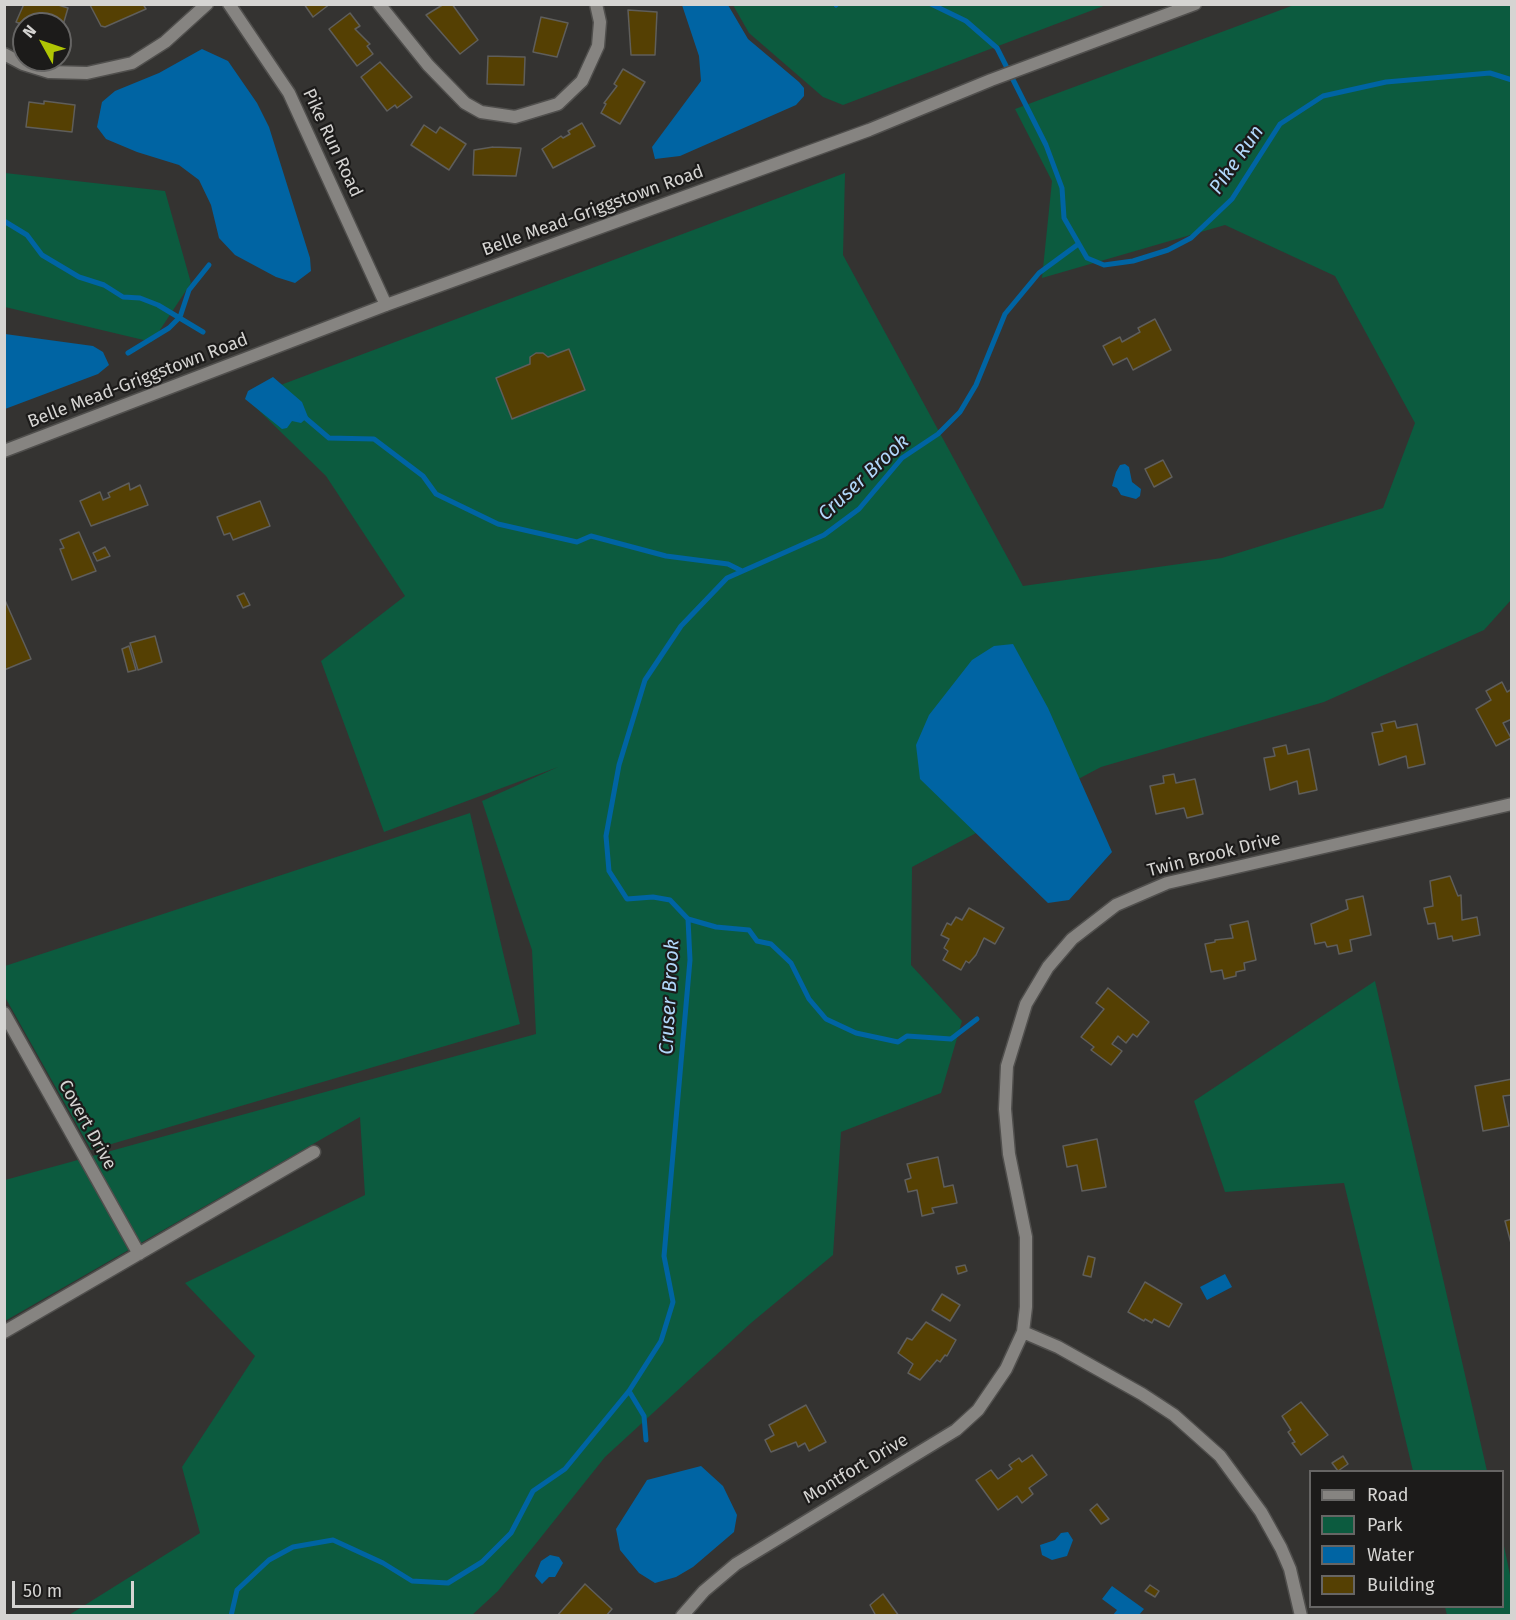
<!DOCTYPE html>
<html>
<head>
<meta charset="utf-8">
<style>
  body { margin:0 }
  #map { position:relative; width:1516px; height:1620px; overflow:hidden; background:#343331; font-family:"Fira Sans",sans-serif }
  canvas { display:block }
  .frame { position:absolute; inset:0; border:6px solid #d5d4d2; pointer-events:none }
  .legend { position:absolute; left:1309px; top:1470px; width:195px; height:138px; box-sizing:border-box; background:#1c1b1a; border:2px solid #666564; margin:0; padding:8px 10px; list-style:none; font-size:18px; color:#d5d4d2 }
  .legend li { display:flex; align-items:center; gap:12px; height:30px }
  .legend b { width:30px; border:2px solid #666564 }
  .north { position:absolute; left:12px; top:12px; width:60px; height:60px; box-sizing:border-box; background:#1c1b1a; border:2px solid #666564; border-radius:50%; rotate:310deg; font-size:16px; font-weight:700; line-height:24px; text-align:center; color:#d5d4d2 }
  .north::after { content:''; display:block; margin:auto; width:21px; height:27px; background:#afc504; clip-path:polygon(50% 0,100% 100%,50% 72%,0 100%) }
  .scale { position:absolute; left:12px; top:1581px; width:122px; height:27px; box-sizing:border-box; border:3px solid #d5d4d2; border-top:0; padding-left:8px; font-size:18px; line-height:21px; white-space:nowrap; color:#d5d4d2; -webkit-text-stroke:4px #1c1b1a; paint-order:stroke }
</style>
</head>
<body>
<div id="map">
<canvas width="1516" height="1620"></canvas>
<div class="frame"></div>
<ul class="legend">
<li><b style="height:8px;background:#868481"></b>Road</li>
<li><b style="height:16px;background:#0c5b3f"></b>Park</li>
<li><b style="height:16px;background:#0064a3"></b>Water</li>
<li><b style="height:16px;background:#554003"></b>Building</li>
</ul>
<div class="north">N</div>
<div class="scale">50 m</div>
</div>
<script>
const ctx = document.querySelector('canvas').getContext('2d');
ctx.lineJoin = 'round';
function fillPath(path, color) {
  ctx.fillStyle = color;
  ctx.fill(path, 'evenodd');
}
function toPath(rows) {
  const path = new Path2D();
  for (const r of rows) {
    path.moveTo(r[0], r[1]);
    for (let i = 2; i < r.length; i += 2) path.lineTo(r[i], r[i + 1]);
  }
  return path;
}
function trace(path, color, width, dash) {
  ctx.strokeStyle = color;
  ctx.lineWidth = width;
  ctx.lineCap = dash ? 'butt' : 'round';
  ctx.setLineDash(dash || []);
  ctx.stroke(path);
}
function write(font, color, halo, rows, align = 'center') {
  ctx.font = font + ' "Fira Sans",sans-serif';
  ctx.lineWidth = 4.5;
  ctx.setLineDash([]);
  ctx.textBaseline = 'middle';
  ctx.strokeStyle = halo;
  ctx.fillStyle = color;
  for (const [text, x, y, turn = 0] of rows) {
    ctx.save();
    ctx.translate(x, y);
    ctx.rotate((+turn || 0) * Math.PI / 180);
    ctx.textAlign = isNaN(turn) ? turn : align;
    if (halo) ctx.strokeText(text, 0, 0);
    ctx.fillText(text, 0, 0);
    ctx.restore();
  }
}
fillPath(toPath([
  [733,5,1106,5,843,105,823,97,749,33],
  [1294,5,1511,5,1511,600,1484,630,1324,702,1101,767,912,867,911,965,962,1021,941,1093,841,1132,833,1255,751,1323,605,1457,498,1591,472,1615,69,1615,200,1533,182,1467,255,1356,185,1283,365,1195,360,1117,5,1321,5,1180,536,1034,532,950,482,801,558,767,384,832,321,661,405,596,326,476,246,398,845,173,843,255,1023,586,1222,558,1383,508,1415,423,1335,276,1225,225,1042,278,1052,181,1015,109],
  [5,173,165,191,191,283,152,342,5,307],
  [470,813,520,1024,91,1150,5,997,5,966],
  [1375,981,1487,1471,1413,1471,1344,1183,1225,1192,1194,1101],
  [1503,1541,1511,1580,1511,1615,1447,1615,1445,1607,1502,1606]
]), '#0c5b3f');
fillPath(toPath([
  [682,5,728,5,748,39,799,82,804,88,804,96,796,105,680,156,655,159,652,147,701,81,699,56],
  [202,49,228,61,257,103,269,127,310,258,311,271,295,283,276,277,235,255,219,238,211,205,199,180,179,165,137,152,106,139,97,127,102,102,115,91,159,73],
  [5,334,93,346,103,352,109,365,98,374,5,409],
  [273,377,302,402,308,417,301,423,292,421,287,428,282,429,245,399,248,391],
  [1125,464,1129,467,1132,482,1141,489,1140,496,1136,499,1121,495,1117,488,1112,486,1116,472,1120,465],
  [1013,644,1048,708,1112,852,1069,900,1048,903,920,779,916,745,929,715,972,660,994,646],
  [1225,1274,1232,1287,1207,1300,1200,1287],
  [701,1466,723,1486,737,1515,734,1532,693,1567,676,1577,655,1583,639,1573,620,1550,616,1529,647,1480],
  [1068,1532,1073,1540,1067,1556,1052,1560,1042,1555,1040,1545,1055,1540,1061,1533],
  [550,1555,559,1557,563,1563,555,1577,549,1577,542,1584,535,1576,541,1561],
  [1112,1586,1144,1609,1139,1615,1113,1615,1117,1610,1102,1599]
]), '#0064a3');
trace(toPath([
  [931,4,966,21,997,48,1046,145,1062,188,1064,218,1087,258,1104,265,1133,261,1168,250,1191,238,1232,199,1280,124,1323,96,1386,82,1490,73,1512,80],
  [836,5,837,4],
  [4,221,27,235,42,255,79,277,104,285,123,297,140,298,158,305,203,332],
  [128,353,169,328,180,317,189,290,209,265],
  [302,415,329,438,374,439,423,476,436,494,498,524,577,542,591,536,666,556,728,564,742,571],
  [688,919,716,927,749,930,757,941,771,944,791,963,809,999,826,1019,856,1033,898,1042,907,1036,951,1039,977,1019],
  [629,1391,644,1416,646,1440],
  [231,1616,237,1590,269,1560,293,1547,333,1540,383,1563,412,1581,448,1583,482,1562,511,1533,533,1491,565,1469,629,1391,661,1341,673,1302,664,1256,690,960,688,919,670,900,653,897,627,899,609,871,606,836,619,765,645,680,681,626,727,578,824,535,859,509,902,458,938,434,960,412,976,385,1005,314,1039,273,1077,245]
]), '#0064a3', 5);
const building = toPath([
  [24,4,55,4,68,8,61,32,60,24,24,25,16,22,24,4],
  [143,4,146,9,105,27,101,26,90,5,143,4],
  [304,4,330,4,313,17,304,4],
  [444,4,452,4,478,40,460,54,426,15,444,4],
  [628,10,657,12,655,55,631,55,628,10],
  [350,13,360,26,355,29,370,44,367,46,373,54,357,66,329,29,350,13],
  [541,17,568,23,557,57,533,52,541,17],
  [488,56,525,57,524,85,487,84,488,56],
  [380,62,412,97,397,108,395,105,387,111,361,77,380,62],
  [623,69,645,82,620,124,601,113,606,104,604,103,617,86,614,84,623,69],
  [44,101,75,105,72,132,26,127,29,102,44,104,44,101],
  [582,123,595,146,553,168,542,149,561,136,563,138,570,134,568,131,582,123],
  [424,125,436,133,440,127,466,144,449,170,411,145,424,125],
  [493,147,521,148,516,176,473,175,474,150,493,147],
  [1155,319,1171,350,1133,370,1127,358,1113,365,1103,346,1120,337,1122,342,1140,332,1138,328,1155,319],
  [569,349,585,390,512,419,496,378,530,364,530,357,536,353,543,353,548,357,569,349],
  [1163,460,1172,477,1154,487,1145,469,1163,460],
  [129,483,130,490,140,485,148,505,91,526,80,501,100,492,103,500,110,497,108,493,129,483],
  [260,501,270,526,233,540,230,533,224,535,217,517,260,501],
  [79,532,96,571,72,580,60,549,64,548,60,540,79,532],
  [105,547,110,556,97,561,93,553,105,547],
  [244,593,250,605,243,608,237,596,244,593],
  [4,598,31,659,4,670,4,598],
  [155,636,162,662,138,670,130,643,155,636],
  [129,646,136,670,128,672,122,649,129,646],
  [1502,682,1507,692,1512,689,1512,719,1503,723,1511,738,1496,746,1476,709,1491,700,1486,691,1502,682],
  [1395,721,1397,728,1417,724,1425,764,1408,768,1406,756,1379,765,1372,733,1383,731,1381,724,1395,721],
  [1286,745,1288,754,1309,749,1317,790,1299,794,1297,781,1270,790,1264,758,1275,756,1273,748,1286,745],
  [1174,774,1176,783,1195,779,1203,814,1187,818,1184,808,1156,814,1150,786,1164,783,1163,776,1174,774],
  [1450,876,1458,896,1461,895,1462,920,1477,917,1480,935,1453,941,1452,936,1438,939,1435,923,1428,924,1424,908,1433,906,1430,881,1450,876],
  [1363,896,1371,935,1350,940,1352,951,1339,954,1337,945,1327,947,1325,942,1315,944,1311,924,1348,909,1346,900,1363,896],
  [969,908,1004,928,995,944,984,938,976,955,969,963,966,961,961,970,943,960,948,951,944,948,949,939,941,935,947,923,951,925,956,917,962,920,969,908],
  [1248,921,1256,960,1244,963,1245,970,1236,972,1236,976,1224,979,1222,970,1211,972,1205,944,1215,942,1215,940,1233,938,1230,925,1248,921],
  [1108,988,1149,1022,1137,1037,1133,1034,1126,1043,1118,1036,1112,1044,1122,1051,1111,1065,1091,1050,1094,1047,1081,1037,1104,1009,1096,1003,1108,988],
  [1512,1079,1512,1095,1503,1096,1509,1126,1483,1131,1475,1086,1512,1079],
  [1097,1139,1106,1187,1082,1191,1077,1165,1067,1167,1063,1146,1097,1139],
  [938,1157,944,1187,953,1185,957,1203,932,1208,934,1213,922,1216,917,1190,908,1192,905,1180,911,1178,907,1164,938,1157],
  [1512,1219,1512,1247,1505,1221,1512,1219],
  [1088,1256,1095,1258,1091,1277,1083,1275,1088,1256],
  [965,1265,967,1271,958,1274,956,1267,965,1265],
  [1145,1282,1182,1304,1169,1327,1154,1319,1152,1323,1145,1319,1144,1321,1128,1312,1145,1282],
  [942,1294,960,1305,950,1321,932,1310,942,1294],
  [926,1322,956,1340,947,1356,945,1355,940,1362,937,1360,920,1380,908,1373,913,1364,898,1353,907,1338,912,1340,926,1322],
  [1301,1402,1328,1435,1301,1455,1292,1443,1295,1442,1288,1432,1291,1430,1282,1416,1301,1402],
  [806,1405,826,1442,809,1451,805,1443,798,1447,796,1442,771,1452,765,1440,774,1435,769,1425,806,1405],
  [1032,1455,1047,1475,1029,1488,1033,1494,1022,1503,1017,1496,998,1510,976,1480,991,1470,998,1479,1012,1469,1009,1465,1019,1458,1022,1462,1032,1455],
  [1343,1456,1348,1464,1338,1471,1332,1463,1343,1456],
  [1097,1504,1109,1519,1101,1524,1090,1510,1097,1504],
  [585,1584,612,1609,606,1616,557,1616,585,1584],
  [1150,1585,1159,1591,1155,1597,1145,1591,1150,1585],
  [883,1594,899,1616,876,1616,870,1605,883,1594]
]);
fillPath(building, '#554003');
trace(building, '#5f5e5b', 1.5);
const minor = toPath([
  [379,4,428,65,465,103,481,112,515,117,558,104,582,81,598,46,600,22,596,4],
  [4,54,23,64,49,72,87,73,132,63,165,42,207,4],
  [4,1013,139,1254],
  [4,1332,314,1152],
  [1023,1332,1058,1347,1142,1394,1174,1415,1220,1456,1261,1512,1281,1548,1290,1569,1301,1616],
  [682,1616,704,1591,736,1564,956,1430,978,1410,1006,1369,1023,1332,1026,1307,1026,1237,1009,1154,1005,1109,1007,1066,1026,1004,1048,967,1072,939,1116,905,1167,883,1512,804]
]);
const tertiary = toPath([
  [229,4,289,93,386,305],
  [4,451,386,305,869,130,991,80,1195,4]
]);
trace(minor, '#504f4d', 15);
trace(tertiary, '#504f4d', 15);
trace(minor, '#868481', 12);
trace(tertiary, '#868481', 12);
write('18px', '#d5d4d2', '#1c1b1a', [
  ["Pike Run Road",332,143,65],
  ["Belle Mead-Griggstown Road",593,211,-20],
  ["Belle Mead-Griggstown Road",138,381,-21],
  ["Twin Brook Drive",1214,855,-14],
  ["Covert Drive",87,1125,61],
  ["Montfort Drive",856,1469,-31]
]);
write('italic 20px', '#b1d7fa', '#1c1b1a', [
  ["Pike Run",1237,160,-55],
  ["Cruser Brook",864,478,-43],
  ["Cruser Brook",670,997,-87]
]);
</script>
</body>
</html>
